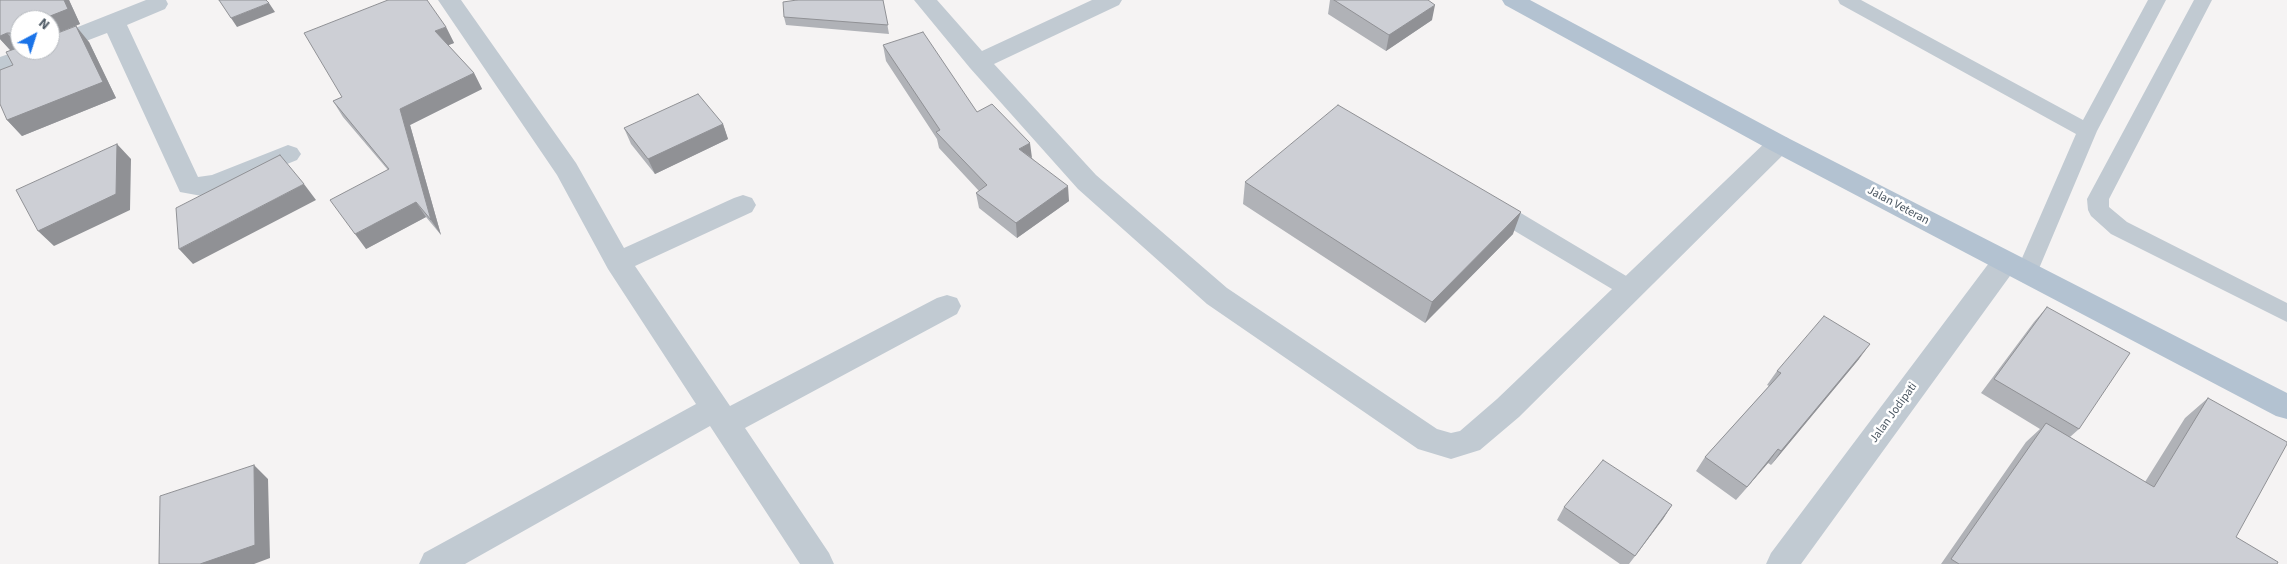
<!DOCTYPE html>
<html>
<head>
<meta charset="utf-8">
<style>
  body { margin:0 }
  #map { position:relative; width:2287px; height:564px; overflow:hidden; background:#f5f3f3; font-family:"Source Sans 3",sans-serif }
  canvas { display:block }
  .north { position:absolute; left:10px; top:10px; width:50px; height:50px; box-sizing:border-box; background:#fff; border:1px solid #b7bbc0; border-radius:50%; rotate:40deg; font-size:14px; font-weight:700; line-height:20px; text-align:center; color:#4a5661 }
  .north::after { content:''; display:block; margin:auto; width:18px; height:22px; background:#1a73e8; clip-path:polygon(50% 0,100% 100%,50% 72%,0 100%) }
</style>
</head>
<body>
<div id="map">
<canvas width="2287" height="564"></canvas>
<div class="north">N</div>
</div>
<script>
const ctx = document.querySelector('canvas').getContext('2d');
ctx.lineJoin = 'round';
function toPath(rows) {
  const path = new Path2D();
  for (const r of rows) {
    path.moveTo(r[0], r[1]);
    for (let i = 2; i < r.length; i += 2) path.lineTo(r[i], r[i + 1]);
  }
  return path;
}
function fillPath(path, color) {
  ctx.fillStyle = color;
  ctx.fill(path, 'evenodd');
}
function trace(path, color, width, dash) {
  ctx.strokeStyle = color;
  ctx.lineWidth = width;
  ctx.lineCap = dash ? 'butt' : 'round';
  ctx.setLineDash(dash || []);
  ctx.stroke(path);
}
function write(font, color, halo, rows, align = 'center') {
  ctx.font = font + ' "Source Sans 3",sans-serif';
  ctx.lineWidth = 5;
  ctx.setLineDash([]);
  ctx.textBaseline = 'middle';
  ctx.strokeStyle = halo;
  ctx.fillStyle = color;
  for (const [text, x, y, turn = 0] of rows) {
    ctx.save();
    ctx.translate(x, y);
    ctx.rotate((+turn || 0) * Math.PI / 180);
    ctx.textAlign = isNaN(turn) ? turn : align;
    if (halo) ctx.strokeText(text, 0, 0);
    ctx.fillText(text, 0, 0);
    ctx.restore();
  }
}
fillPath(toPath([
  [1838,0,1861,0,2083,120,2148,0,2166,0,2097,131,2035,278,2027,281,2019,278,2016,272,2076,134,1840,4,1838,0],
  [2194,0,2212,0,2109,199,2109,207,2127,222,2287,303,2287,322,2111,234,2091,216,2088,210,2087,199,2194,0],
  [1491,198,1499,200,1638,283,1641,289,1638,295,1630,298,1622,295,1483,212,1480,206,1483,200,1491,198]
]), '#c1cad2');
fillPath(toPath([
  [146,0,166,0,168,4,165,9,127,25,198,177,212,175,288,145,297,148,301,154,297,160,218,192,202,196,180,192,107,33,0,74,0,57,20,50,50,50,50,38,146,0],
  [438,0,461,0,576,163,624,248,734,198,743,195,752,198,756,205,752,212,635,266,730,406,937,298,947,295,957,298,961,306,957,314,745,428,829,553,834,564,800,564,710,426,465,564,419,564,424,553,696,404,608,269,557,175,438,0],
  [914,0,937,0,982,51,1092,0,1122,0,1119,5,994,64,1096,175,1227,288,1437,429,1451,433,1460,431,1497,399,1770,138,1779,135,1788,138,1792,144,1788,150,1519,417,1480,450,1451,459,1418,449,1207,304,1078,189,970,68,914,0],
  [2005,252,2015,255,2019,262,2015,269,1801,564,1766,564,1771,553,1995,255,2005,252]
]), '#c1cad2');
fillPath(toPath([
  [1502,0,1530,0,1788,138,2287,393,2287,419,2276,416,1770,150,1505,5,1502,0]
]), '#b3c2d1');
fillPath(toPath([
  [0,0,69,0,80,24,59,32,89,42,116,98,22,136,7,120,13,65,11,51,0,39],
  [20,20,50,20,50,50,20,50],
  [883,0,889,34,786,25,784,17],
  [1330,0,1428,0,1432,20,1386,51,1328,14],
  [446,27,454,43,448,45,474,73,482,89,410,125,441,235,426,217,366,249,388,170,343,117,333,101,342,97],
  [883,45,977,112,1032,158,1069,201,1017,238,979,208,976,193,979,191,939,148,937,139,886,61],
  [723,124,728,139,655,174,631,144,624,128],
  [1245,182,1513,234,1425,323,1243,204],
  [2047,307,2079,429,2070,437,2145,482,2185,418,2208,398,2236,537,2277,564,1941,564,2026,442,2040,429,1981,393,2034,322],
  [1859,359,1771,465,1768,463,1736,500,1696,471,1705,457,1769,386,1767,385,1777,371],
  [1672,505,1663,519,1629,564,1620,564,1557,520,1564,507]
]), '#b0b2b7');
fillPath(toPath([
  [64,0,69,0,80,24,50,36,50,20,40,20],
  [269,3,275,12,237,27,231,18],
  [1435,5,1432,20,1386,51,1389,35],
  [76,26,89,42,116,98,22,136,7,120],
  [446,27,454,43,444,47,435,31],
  [7,33,20,48,11,51,0,39,0,36],
  [474,73,482,89,410,125,441,235,431,220,400,109],
  [723,124,728,139,655,174,648,159],
  [1030,143,1032,158,1019,149],
  [117,144,131,159,130,210,54,246,38,231],
  [304,184,316,200,193,264,179,249],
  [1068,186,1069,201,1017,238,1016,223],
  [416,202,426,217,366,249,355,234],
  [1521,212,1513,234,1425,323,1432,302],
  [1870,344,1859,359,1771,465,1781,451],
  [1778,449,1768,463,1736,500,1747,487],
  [254,465,268,479,270,558,254,564,200,564],
  [1672,505,1663,519,1629,564,1635,556]
]), '#909195');
const building = toPath([
  [0,0,64,0,68,9,40,20,20,20,20,33,7,33,0,36,0,0],
  [219,0,266,0,269,3,231,18,219,0],
  [388,0,427,0,446,27,435,31,474,73,400,109,431,220,416,202,355,234,330,200,389,169,333,101,342,97,304,33,388,0],
  [797,0,883,0,888,25,784,17,783,2,797,0],
  [1334,0,1428,0,1435,5,1389,35,1334,0],
  [76,26,103,82,7,120,0,104,0,70,13,65,6,52,20,47,20,50,50,50,50,36,76,26],
  [923,32,977,112,992,104,1030,143,1019,149,1068,186,1016,223,976,193,987,185,936,132,940,130,883,45,923,32],
  [698,94,723,124,648,159,624,128,698,94],
  [1338,105,1521,212,1432,302,1245,182,1338,105],
  [117,144,116,194,38,231,16,190,117,144],
  [280,155,304,184,179,249,176,208,280,155],
  [2047,307,2130,353,2079,429,1994,379,2047,307],
  [1824,316,1870,344,1781,451,1778,449,1747,487,1705,457,1781,373,1777,371,1824,316],
  [2208,398,2287,442,2287,444,2236,537,2278,562,2277,564,1959,564,1951,559,2046,423,2154,487,2208,398],
  [1603,460,1672,505,1635,556,1564,507,1603,460],
  [254,465,255,545,200,564,159,564,160,496,254,465]
]);
fillPath(building, '#cdcfd5');
trace(building, '#909195', 1);
write('12px', '#4a5661', '#fff', [
  ["Jalan Veteran",1898,206,28],
  ["Jalan Jodipati",1894,413,-54]
]);
</script>
</body>
</html>
